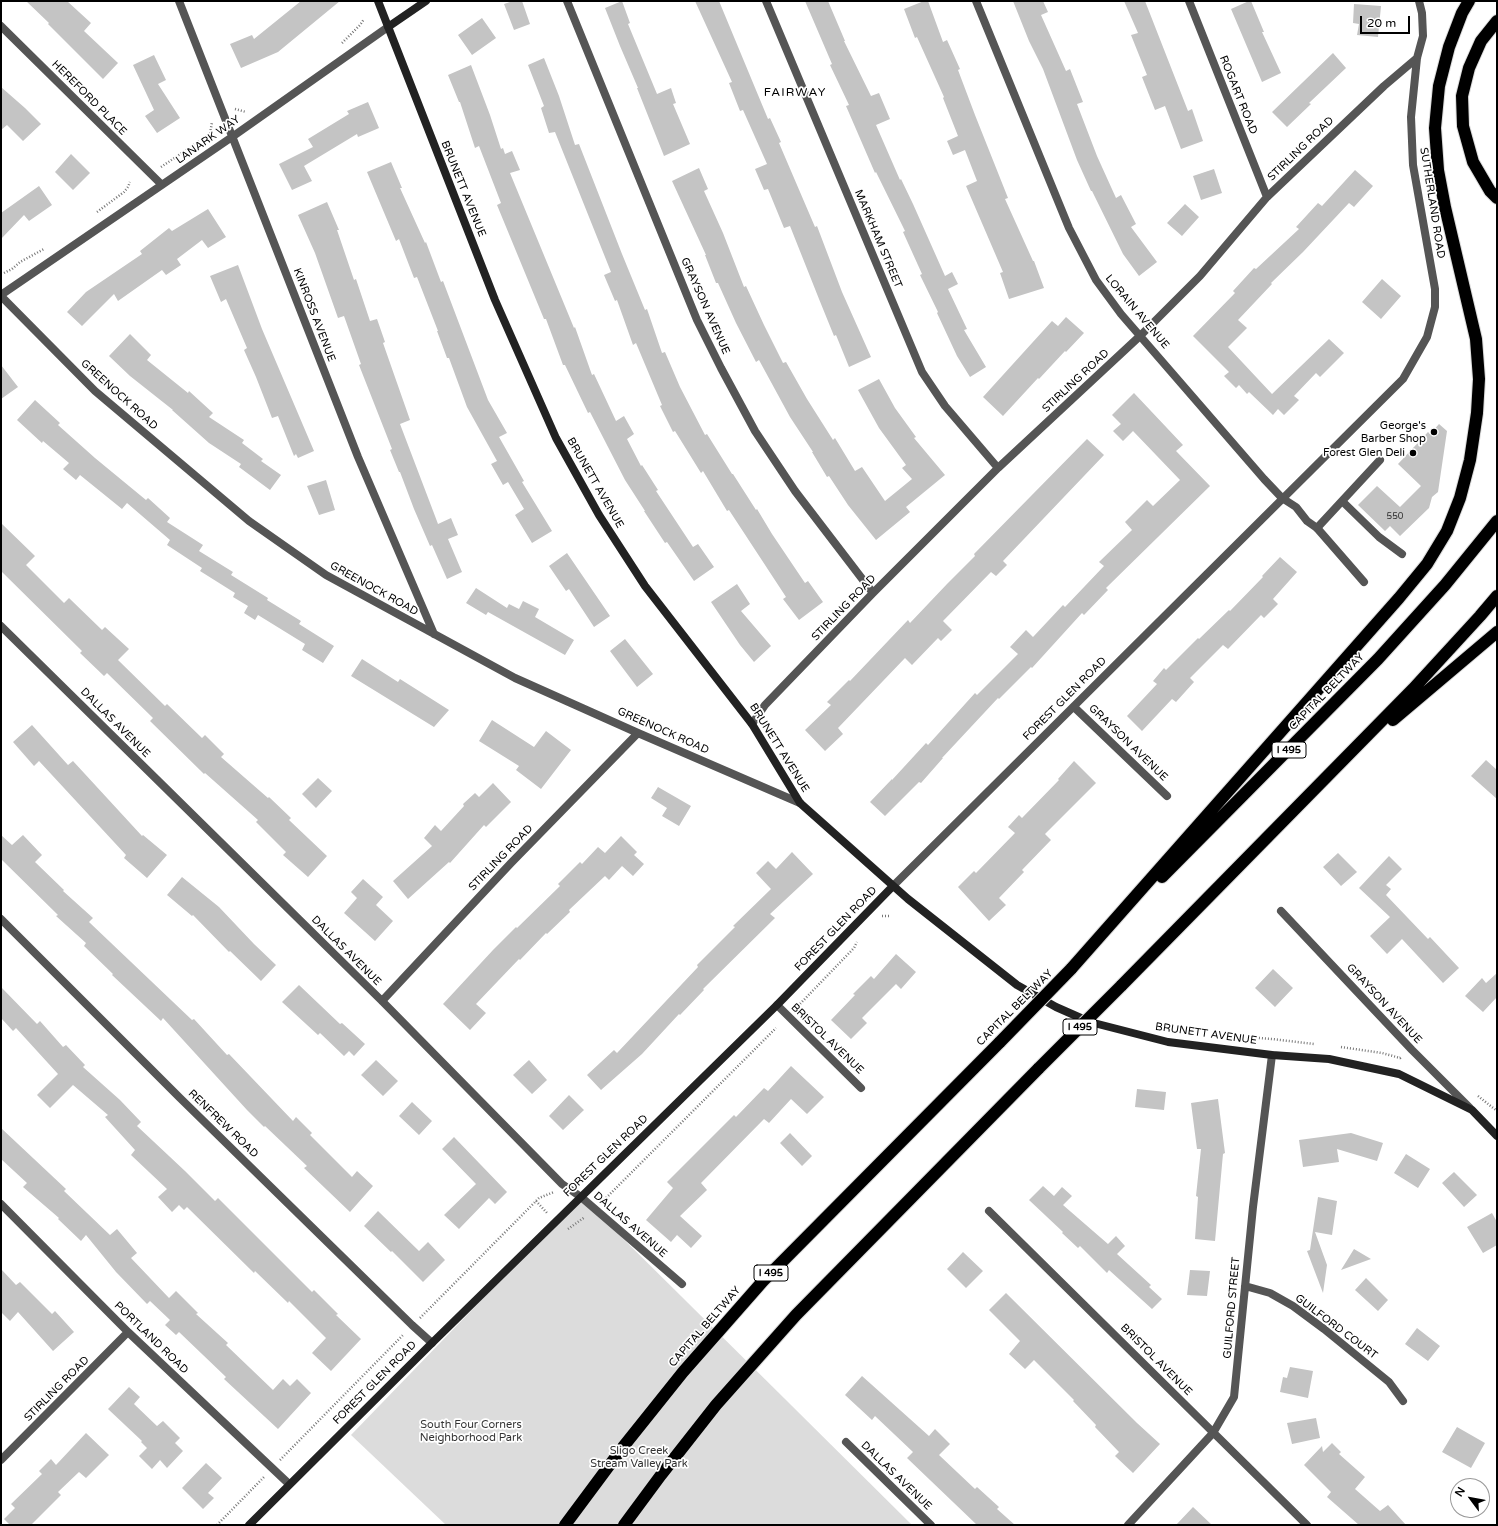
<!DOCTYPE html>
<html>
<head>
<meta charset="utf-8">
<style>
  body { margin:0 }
  #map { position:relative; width:1498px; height:1526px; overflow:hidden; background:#fff; font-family:"Varela Round",sans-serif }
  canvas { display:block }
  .frame { position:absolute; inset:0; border:2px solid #000; pointer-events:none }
  .north { position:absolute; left:1450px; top:1478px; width:40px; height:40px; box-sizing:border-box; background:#fff; border:1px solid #999; border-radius:50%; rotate:302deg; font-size:11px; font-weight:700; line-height:16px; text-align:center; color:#000 }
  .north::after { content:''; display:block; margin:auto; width:14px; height:18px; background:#000; clip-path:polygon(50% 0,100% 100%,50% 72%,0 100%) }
  .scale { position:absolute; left:1360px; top:16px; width:50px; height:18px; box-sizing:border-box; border:2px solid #000; border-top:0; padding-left:5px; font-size:12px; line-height:14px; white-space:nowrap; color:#000; -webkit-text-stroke:3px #fff; paint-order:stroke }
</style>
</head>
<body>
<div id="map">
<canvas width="1498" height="1526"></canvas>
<div class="frame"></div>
<div class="north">N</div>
<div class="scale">20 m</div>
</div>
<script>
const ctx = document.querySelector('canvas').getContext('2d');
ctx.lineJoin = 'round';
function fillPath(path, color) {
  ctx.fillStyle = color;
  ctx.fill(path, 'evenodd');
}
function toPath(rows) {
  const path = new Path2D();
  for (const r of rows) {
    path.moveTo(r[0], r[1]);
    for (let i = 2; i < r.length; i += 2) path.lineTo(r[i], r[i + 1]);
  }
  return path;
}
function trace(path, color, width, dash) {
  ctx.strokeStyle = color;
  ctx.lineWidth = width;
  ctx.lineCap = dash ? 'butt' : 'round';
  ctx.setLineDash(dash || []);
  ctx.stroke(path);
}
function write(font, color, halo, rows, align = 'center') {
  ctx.font = font + ' "Varela Round",sans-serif';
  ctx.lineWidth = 3.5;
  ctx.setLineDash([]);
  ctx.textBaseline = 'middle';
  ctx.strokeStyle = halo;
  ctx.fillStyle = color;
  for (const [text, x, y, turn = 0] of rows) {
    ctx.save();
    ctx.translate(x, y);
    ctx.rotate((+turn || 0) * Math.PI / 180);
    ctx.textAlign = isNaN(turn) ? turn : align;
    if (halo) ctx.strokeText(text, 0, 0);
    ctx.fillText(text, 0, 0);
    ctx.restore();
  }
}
fillPath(toPath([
  [581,1197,788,1402,912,1525,446,1525,351,1435]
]), '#dcdcdc');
fillPath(toPath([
  [26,1,67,1,91,23,84,31,118,63,103,79,48,24,49,23],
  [301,1,340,1,278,52,241,68,230,44,252,35,254,39],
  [513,1,522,1,530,24,514,30,504,4],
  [622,1,630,23,628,24,657,94,671,88,676,103,673,104,690,144,664,156,637,88,638,88,620,46,605,8],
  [695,1,719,1,768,119,770,118,781,142,779,143,815,227,817,226,842,292,871,357,849,367,836,335,834,336,819,299,790,226,784,228,768,189,764,190,755,169,767,164,743,110,740,111,729,83,732,82],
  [805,1,828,1,845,41,844,41,871,96,879,93,890,119,876,125,900,180,901,179,913,204,945,276,952,272,958,284,948,289,967,329,964,330,986,367,970,377,957,356,937,313,938,312,920,275,922,274,903,232,905,231,876,172,875,173,846,106,849,105,830,65,832,64],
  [924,1,928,1,943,42,947,40,960,69,958,70,975,115,1008,198,1005,199,1033,261,1034,261,1044,288,1009,299,1000,273,1003,272,966,186,977,181,965,150,953,155,947,141,958,136,943,98,944,97,917,37,915,38,904,9],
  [1013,1,1043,1,1048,12,1041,15,1066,71,1070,69,1083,102,1077,104,1097,156,1116,198,1121,195,1136,224,1131,227,1157,262,1139,276,1123,254,1092,191,1091,191,1077,160,1043,69,1029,41],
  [1124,1,1145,1,1188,111,1192,109,1203,141,1181,149,1165,106,1155,110,1142,77,1147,75,1131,35,1138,33],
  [1249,1,1251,1,1264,32,1262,32,1281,73,1262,82,1231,9],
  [1354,4,1381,6,1378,37,1357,35,1359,24,1353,23],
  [482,18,496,38,472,55,458,35],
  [1333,53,1346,68,1309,103,1311,104,1287,127,1272,112],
  [154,55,166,80,158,84,180,118,157,133,145,116,154,110,133,65],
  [544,58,559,96,575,145,579,144,622,254,645,310,647,309,662,353,665,352,680,387,705,435,707,434,732,474,733,474,756,510,757,509,772,534,805,583,808,581,823,602,799,620,783,599,786,597,729,510,727,511,703,471,701,473,675,431,673,432,660,406,662,405,636,343,633,345,617,300,615,301,604,275,611,272,555,132,549,133,541,108,544,106,528,65],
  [471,65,490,115,501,149,503,148,505,154,512,151,520,170,510,173,574,328,575,327,592,375,594,374,616,421,624,416,634,434,627,439,641,466,642,465,658,490,656,491,693,547,698,544,714,567,694,581,667,542,665,543,644,511,645,511,625,480,590,412,588,413,565,365,563,365,546,319,544,319,497,205,501,203,479,146,475,148,460,102,459,102,448,75],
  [1,87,25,108,41,124,23,141,7,125,1,130],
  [368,102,379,128,358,137,357,134,304,166,312,181,292,190,279,164,313,147,308,139,349,114,347,111],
  [71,154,90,173,73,190,55,172],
  [391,162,402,188,400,188,425,243,426,242,441,282,443,281,488,400,507,433,499,437,524,481,522,482,552,531,532,543,515,515,524,509,508,482,503,485,491,464,497,461,467,407,449,358,447,358,437,331,438,331,417,277,414,278,399,239,396,241,367,172],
  [699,168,708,189,704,191,723,233,744,287,746,286,764,325,783,363,786,362,807,399,833,440,835,438,855,471,862,467,885,501,912,479,902,468,906,465,879,428,858,390,879,379,895,408,916,437,914,438,945,475,906,507,910,512,876,540,848,505,829,476,827,477,812,452,813,452,790,417,759,360,756,362,736,323,718,283,716,283,705,255,706,255,672,181],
  [1214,169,1222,193,1201,200,1193,176],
  [1355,170,1373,186,1354,207,1349,203,1303,252,1271,283,1272,284,1238,320,1247,328,1228,347,1272,394,1329,339,1344,353,1320,377,1316,373,1294,396,1299,400,1284,415,1278,409,1273,415,1249,392,1247,394,1239,385,1236,388,1224,376,1229,372,1193,336,1235,293,1233,291,1254,268,1256,269,1299,229,1296,227,1318,203,1322,206],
  [39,186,52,205,29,221,24,215,1,239,1,213],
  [327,202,339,230,337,230,354,280,356,279,370,321,377,319,385,342,383,343,410,420,400,424,435,516,438,524,451,518,458,535,448,539,462,572,447,579,432,545,430,546,414,509,400,472,399,472,390,450,392,449,359,365,361,364,344,316,338,318,315,253,298,215],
  [1185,204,1199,217,1182,236,1167,223],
  [208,209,226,237,208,248,202,240,177,259,181,265,166,275,162,270,118,301,114,294,82,326,67,312,86,292,142,254,140,251,169,228,172,231],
  [238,265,262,329,314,451,298,458,296,454,294,456,278,416,272,418,256,377,244,350,247,348,226,299,221,302,210,276],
  [1382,279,1401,296,1381,319,1362,302],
  [1066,317,1084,333,1066,352,1065,351,1039,379,1038,378,1003,416,983,397,1052,321,1058,326],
  [130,334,151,355,147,360,188,393,189,391,213,413,209,417,244,440,242,443,263,459,261,461,281,475,270,490,239,467,241,464,209,443,172,410,173,410,130,376,109,356],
  [1,365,18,387,1,399],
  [1134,393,1183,445,1176,451,1210,486,1106,588,1108,590,1084,615,1082,613,1032,668,1031,667,999,699,998,698,942,758,943,758,921,783,919,782,885,816,870,802,892,779,892,780,926,743,928,745,975,693,977,695,1018,654,1010,647,1026,630,1033,637,1063,605,1065,607,1104,566,1099,562,1132,530,1125,522,1147,500,1153,506,1180,480,1133,431,1123,441,1113,431,1121,424,1112,415],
  [35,400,60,423,58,425,95,458,146,500,148,498,170,518,167,522,203,545,199,551,233,572,231,575,268,598,267,600,301,621,299,624,334,646,323,663,302,650,305,644,258,615,255,620,244,613,248,606,233,597,235,593,200,571,202,568,167,545,170,540,127,503,122,509,80,475,76,480,63,469,69,463,43,441,42,443,17,420],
  [1439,424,1447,431,1438,492,1432,497,1429,508,1400,536,1390,526,1385,531,1358,505,1377,486,1400,507,1421,486,1398,464,1428,432,1430,434],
  [1087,439,1104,455,1003,561,1007,565,996,576,991,572,943,621,952,630,941,641,938,638,912,665,905,658,838,728,843,734,825,751,805,730,831,705,827,702,849,680,850,681,908,620,910,623,947,584,975,556,974,554],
  [326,480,335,510,319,515,307,486],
  [1,523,35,556,26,565,64,603,69,598,102,630,105,627,129,649,118,660,165,706,167,704,202,738,205,735,224,754,221,757,268,798,269,797,291,818,289,820,327,856,308,877,283,855,286,852,256,822,258,820,205,773,204,774,150,721,153,718,107,673,104,676,80,653,82,651,1,571],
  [567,553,610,616,594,627,569,589,566,591,549,566],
  [1280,557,1297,572,1273,599,1278,604,1264,618,1261,615,1228,649,1223,645,1190,678,1194,682,1176,702,1172,699,1142,731,1127,716,1157,684,1153,681,1164,668,1166,670,1198,638,1199,639,1229,610,1230,611,1263,577,1262,576],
  [737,584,750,604,741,611,771,646,754,662,740,645,711,602],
  [476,588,507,608,509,604,519,609,523,601,539,609,535,617,574,640,565,655,488,612,486,615,466,603],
  [625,639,653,674,637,687,610,651],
  [362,659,398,682,400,679,449,710,434,727,351,676],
  [492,720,534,747,546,731,571,750,541,789,516,770,519,766,479,741],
  [32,725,68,765,73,761,142,836,143,835,167,855,147,878,124,858,126,855,39,761,34,766,13,742],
  [1486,760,1497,770,1497,799,1471,776],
  [1074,761,1096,783,1045,834,1051,840,1022,870,1024,872,999,898,1006,905,989,921,958,887,974,871,976,873,1015,833,1008,827,1019,815,1022,818,1059,780,1058,779],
  [318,778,332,791,316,808,302,794],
  [493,783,511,802,486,827,484,825,450,863,449,862,408,899,393,881,432,846,424,838,435,825,441,831,464,806,463,804,475,793,479,797],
  [658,787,691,806,679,826,662,816,667,808,651,798],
  [1,835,12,845,23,835,42,855,35,862,64,890,63,891,93,918,89,922,192,1020,194,1019,227,1055,229,1054,293,1121,296,1117,312,1133,310,1135,352,1177,357,1171,373,1186,350,1212,304,1168,307,1166,265,1126,264,1127,247,1110,163,1018,161,1021,112,975,113,974,84,946,86,943,56,916,58,915,1,859],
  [621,836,637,852,634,855,644,864,633,876,622,866,609,880,605,876,569,910,570,912,547,934,546,933,520,960,519,959,476,1004,486,1013,470,1030,443,1004,493,950,516,927,517,928,560,886,558,884,580,862,582,864,598,847,605,853],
  [792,852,813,874,770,914,775,918,703,989,704,990,680,1015,679,1014,642,1054,601,1090,587,1075,614,1050,617,1053,698,967,697,965,735,927,733,926,771,889,756,873,768,861,776,869],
  [1338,853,1357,872,1341,886,1323,867],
  [1389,856,1402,869,1386,885,1391,889,1386,895,1428,939,1430,937,1459,968,1443,983,1402,939,1387,954,1370,936,1390,917,1359,888],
  [182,877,219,907,254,944,276,965,261,981,230,951,229,952,193,915,192,916,167,895],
  [363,879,383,897,376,905,393,921,375,941,344,913,357,898,351,892],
  [896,954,916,972,901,989,896,984,862,1018,867,1023,851,1039,831,1020,855,995,853,994,871,976,874,979],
  [1273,969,1293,988,1275,1007,1255,988],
  [1497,973,1497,997,1483,1012,1465,996,1482,978,1486,983],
  [299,985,340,1024,342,1023,365,1044,354,1056,349,1051,344,1056,320,1033,318,1035,282,1002],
  [1,987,37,1024,40,1021,63,1047,66,1045,85,1065,83,1067,120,1100,141,1122,137,1126,185,1171,215,1201,218,1198,312,1292,314,1290,338,1314,336,1315,361,1339,331,1371,312,1353,326,1338,289,1301,288,1303,255,1271,254,1273,187,1207,184,1210,179,1205,172,1212,158,1197,167,1189,131,1155,135,1150,105,1117,108,1115,73,1085,50,1108,37,1095,58,1074,16,1028,13,1031,1,1018],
  [376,1060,398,1081,383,1096,361,1075],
  [529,1060,547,1080,532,1094,513,1075],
  [791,1066,824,1097,807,1114,791,1099,769,1123,764,1119,701,1183,707,1190,680,1216,702,1236,691,1248,677,1235,671,1242,646,1220,673,1188,667,1182,734,1115,736,1117,764,1088,768,1091],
  [1137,1089,1166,1092,1164,1110,1135,1107],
  [569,1095,584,1110,563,1130,549,1116],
  [1218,1099,1225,1153,1223,1154,1215,1241,1195,1239,1198,1197,1196,1196,1201,1149,1197,1149,1191,1103],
  [412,1102,432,1121,419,1135,399,1116],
  [1,1128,66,1189,64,1191,110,1235,117,1229,137,1253,131,1258,169,1298,176,1291,198,1313,196,1314,228,1343,226,1345,273,1390,283,1379,290,1386,297,1379,311,1393,278,1429,224,1379,226,1377,179,1332,176,1335,165,1325,170,1320,150,1301,147,1304,116,1272,86,1235,81,1241,58,1219,59,1218,23,1187,27,1183,1,1159],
  [790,1133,812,1156,802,1166,780,1143],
  [1351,1133,1383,1143,1377,1161,1337,1149,1339,1162,1303,1167,1299,1140],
  [454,1137,507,1192,495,1204,489,1198,459,1229,444,1215,476,1184,442,1149],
  [1406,1154,1430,1169,1418,1188,1394,1173],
  [1454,1172,1477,1195,1464,1207,1442,1183],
  [1043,1186,1054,1196,1062,1187,1072,1196,1063,1205,1108,1244,1116,1236,1125,1246,1117,1254,1151,1285,1149,1287,1162,1299,1152,1309,1109,1270,1107,1273,1080,1246,1078,1248,1062,1233,1063,1232,1029,1200],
  [1318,1197,1337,1201,1332,1235,1315,1232,1327,1265,1323,1293,1307,1251,1310,1250],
  [378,1211,419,1251,428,1242,445,1260,423,1282,392,1251,391,1252,364,1226],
  [1492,1213,1497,1222,1497,1245,1483,1253,1467,1227],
  [1354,1249,1371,1259,1341,1270],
  [963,1252,983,1271,966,1288,947,1269],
  [1,1269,16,1285,20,1282,52,1314,55,1311,74,1332,53,1351,18,1312,10,1321,1,1312],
  [1190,1270,1210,1271,1207,1296,1187,1295],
  [1366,1278,1388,1300,1378,1311,1355,1290],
  [1006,1293,1137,1423,1160,1444,1133,1473,1115,1456,1119,1452,1095,1427,1096,1425,1073,1401,1074,1400,1034,1360,1025,1369,1009,1354,1020,1341,989,1310],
  [1417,1328,1440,1346,1428,1361,1405,1344],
  [1290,1367,1313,1371,1308,1398,1280,1392,1283,1377,1287,1378],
  [862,1376,929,1436,935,1429,950,1444,939,1455,975,1489,977,1487,999,1507,997,1509,1015,1525,977,1525,907,1458,913,1452,875,1416,872,1420,845,1395],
  [129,1387,140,1397,134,1404,157,1426,163,1421,180,1438,175,1443,183,1451,167,1468,160,1460,152,1469,139,1456,147,1448,141,1442,142,1441,108,1409],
  [1316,1418,1320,1438,1292,1444,1287,1423],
  [1457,1427,1485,1443,1471,1468,1442,1452],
  [86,1433,109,1455,86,1478,79,1472,58,1492,61,1495,31,1525,10,1525,4,1519,15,1508,11,1504,42,1474,39,1471,51,1459,56,1465],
  [1332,1443,1341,1452,1339,1454,1365,1477,1355,1489,1380,1511,1388,1505,1406,1525,1359,1525,1327,1497,1331,1492,1304,1465,1322,1446,1323,1452],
  [206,1463,222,1478,208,1493,214,1498,203,1509,182,1488],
  [1193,1507,1212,1525,1176,1525]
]), '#c4c4c4');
const highway = toPath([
  [1497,21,1481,41,1469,68,1462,96,1463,126,1473,162,1490,191,1497,198],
  [1393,720,1497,632],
  [1162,877,1378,659,1445,585,1497,521],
  [1071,969,1399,598,1427,564,1447,531,1460,498,1470,460,1477,413,1479,379,1476,339,1445,207,1438,170,1435,128,1439,86,1449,47,1462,13,1469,1],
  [1121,986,1413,689,1480,616,1497,596],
  [565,1525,623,1447,683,1372,763,1281,1000,1042],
  [624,1525,661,1475,716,1405,796,1315,1039,1068]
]);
trace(highway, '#dbdbdb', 14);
trace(toPath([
  [342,43,360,25,364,19],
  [235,109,246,112],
  [161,167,210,134,212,122],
  [97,212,124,192,128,187,130,182],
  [1,273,4,273,12,269,20,262,44,249],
  [882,916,891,916],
  [798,1006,854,948,857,942],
  [1235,1036,1272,1039,1314,1044],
  [1341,1047,1382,1053,1400,1058,1402,1056],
  [1478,1096,1497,1111],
  [604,1200,776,1028],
  [536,1201,548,1214],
  [568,1229,585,1217],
  [420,1318,539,1198,554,1192],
  [280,1460,404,1334],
  [217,1525,264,1477]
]), '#777', 2.5, [1, 2]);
trace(toPath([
  [1342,501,1379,537,1402,554],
  [1317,528,1380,460]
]), '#555', 8);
trace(toPath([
  [179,1,358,457,434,634],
  [567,1,697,320,721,368,755,431,795,491,873,593],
  [766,1,922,372,945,406,998,468],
  [976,1,1069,228,1096,280,1121,314,1264,479,1282,498,1296,507,1307,521,1317,528,1364,582],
  [1189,1,1267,197],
  [1,26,162,185],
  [1,295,232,137,388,27],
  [1,296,95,391,249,521,326,575,515,678,638,733,800,803],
  [1,626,382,1001,562,1184,581,1197,682,1284],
  [1074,707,1167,796],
  [752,724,765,705,873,593,998,468,1141,335,1200,276,1267,197,1384,86,1417,58],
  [893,886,1403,379,1427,337,1435,307,1435,289,1413,165,1411,117,1417,58,1423,36,1422,13,1419,1],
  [1281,911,1412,1050,1470,1108],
  [1,919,180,1098,412,1325,432,1343],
  [382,1001,511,863,638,733],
  [777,1005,861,1088],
  [1,1204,128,1332,289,1484],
  [989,1211,1307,1525],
  [1245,1286,1270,1293,1293,1306,1324,1329,1389,1382,1403,1401],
  [846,1442,931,1525],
  [1,1460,128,1332],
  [1128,1525,1213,1433,1234,1397,1253,1207,1272,1055]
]), '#555', 8);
trace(toPath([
  [378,1,495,300,556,438,599,515,645,586,752,724,800,803,908,899,1017,985,1056,1007,1090,1022,1168,1042,1272,1055,1329,1059,1399,1074,1472,1110,1497,1136],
  [388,27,426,1],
  [249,1525,432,1343,777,1005,893,886]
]), '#222', 8);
trace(highway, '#000', 12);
const highwayBridge = toPath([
  [1000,1042,1071,969],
  [1039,1068,1121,986]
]);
trace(highwayBridge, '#dbdbdb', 14, []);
trace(highwayBridge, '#000', 12);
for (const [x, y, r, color] of [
  [1434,432,4,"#000"],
  [1413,453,4,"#000"]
]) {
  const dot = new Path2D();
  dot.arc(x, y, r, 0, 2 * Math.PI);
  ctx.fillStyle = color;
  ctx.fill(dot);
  trace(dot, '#fff', 1.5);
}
write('9px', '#313131', null, [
  ["550",1395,517]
]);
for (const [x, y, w] of [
  [1289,750,34],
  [1080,1027,34],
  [771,1273,34]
]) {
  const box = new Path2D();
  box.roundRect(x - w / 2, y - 8, w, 16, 3);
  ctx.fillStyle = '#fff';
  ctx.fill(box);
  trace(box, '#000', 1);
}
write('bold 10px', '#000', null, [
  ["I 495",1289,750],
  ["I 495",1080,1027],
  ["I 495",771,1273]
]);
write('11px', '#000', '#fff', [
  ["ROGART ROAD",1238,95,68],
  ["HEREFORD PLACE",89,98,45],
  ["LANARK WAY",208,140,-35],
  ["STIRLING ROAD",1301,149,-44],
  ["BRUNETT AVENUE",463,189,68],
  ["SUTHERLAND ROAD",1432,203,81],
  ["MARKHAM STREET",878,239,67],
  ["GRAYSON AVENUE",705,306,66],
  ["LORAIN AVENUE",1137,312,50],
  ["KINROSS AVENUE",314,315,69],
  ["STIRLING ROAD",1076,381,-43],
  ["GREENOCK ROAD",119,395,42],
  ["BRUNETT AVENUE",595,483,60],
  ["GREENOCK ROAD",374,589,29],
  ["STIRLING ROAD",844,608,-46],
  ["CAPITAL BELTWAY",1327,692,-46],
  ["FOREST GLEN ROAD",1065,699,-45],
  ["DALLAS AVENUE",115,723,45],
  ["GREENOCK ROAD",663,731,24],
  ["GRAYSON AVENUE",1128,743,44],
  ["BRUNETT AVENUE",779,748,58],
  ["STIRLING ROAD",501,858,-46],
  ["FOREST GLEN ROAD",836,929,-46],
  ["DALLAS AVENUE",346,951,45],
  ["GRAYSON AVENUE",1384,1004,47],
  ["CAPITAL BELTWAY",1015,1008,-45],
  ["BRUNETT AVENUE",1206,1034,8],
  ["BRISTOL AVENUE",827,1039,44],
  ["RENFREW ROAD",223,1124,44],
  ["FOREST GLEN ROAD",606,1156,-44],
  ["DALLAS AVENUE",630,1225,41],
  ["GUILFORD STREET",1232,1308,-85],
  ["CAPITAL BELTWAY",705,1327,-49],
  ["GUILFORD COURT",1336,1327,37],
  ["PORTLAND ROAD",151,1338,44],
  ["BRISTOL AVENUE",1156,1360,45],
  ["FOREST GLEN ROAD",375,1383,-45],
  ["STIRLING ROAD",57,1389,-45],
  ["DALLAS AVENUE",896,1476,44]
]);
write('11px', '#000', '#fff', [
  ["George's",1426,426],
  ["Barber Shop",1426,439],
  ["Forest Glen Deli",1405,453]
], 'right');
write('11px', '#333', '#fff', [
  ["South Four Corners",471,1425],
  ["Neighborhood Park",471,1438],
  ["Sligo Creek",639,1451],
  ["Stream Valley Park",639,1464]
]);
ctx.letterSpacing = '1px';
write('12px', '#000', '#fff', [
  ["FAIRWAY",795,93]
]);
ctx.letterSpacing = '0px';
</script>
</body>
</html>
